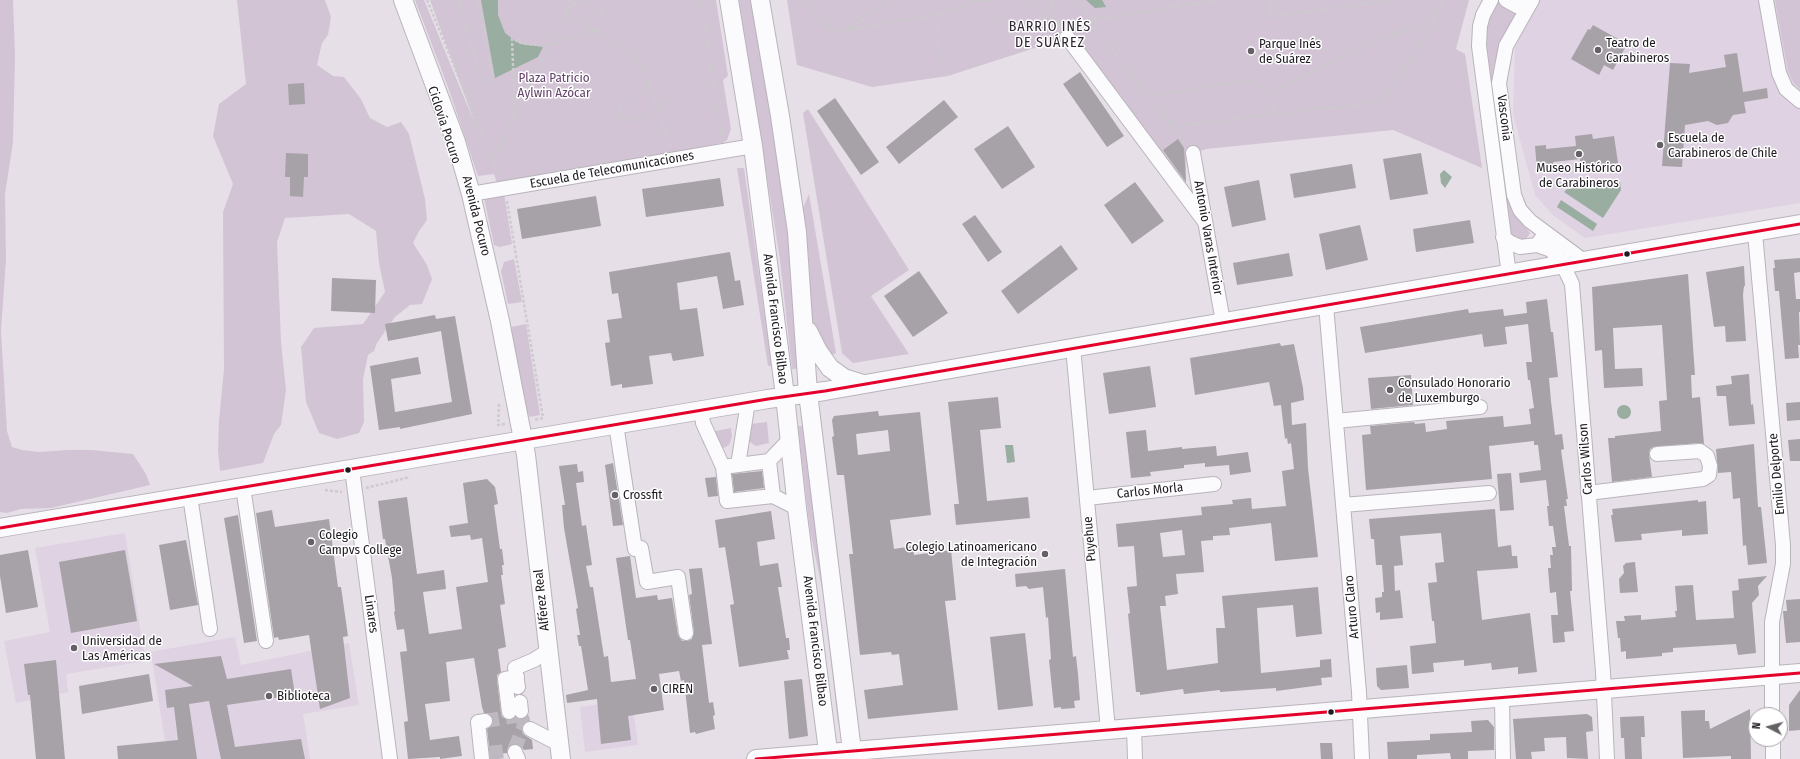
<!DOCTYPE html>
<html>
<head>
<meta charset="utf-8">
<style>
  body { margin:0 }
  #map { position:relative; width:1800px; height:759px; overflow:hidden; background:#e6dfe8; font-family:"Fira Sans Condensed",sans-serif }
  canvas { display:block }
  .north { position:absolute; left:1748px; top:707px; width:40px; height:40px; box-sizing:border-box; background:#fff; border:1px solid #a5a3a6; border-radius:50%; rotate:276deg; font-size:11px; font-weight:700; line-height:16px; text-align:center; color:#1f1a20 }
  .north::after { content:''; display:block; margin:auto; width:14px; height:18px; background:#655f66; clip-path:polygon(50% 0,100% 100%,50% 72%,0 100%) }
</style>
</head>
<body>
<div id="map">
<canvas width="1800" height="759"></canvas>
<div class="north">N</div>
</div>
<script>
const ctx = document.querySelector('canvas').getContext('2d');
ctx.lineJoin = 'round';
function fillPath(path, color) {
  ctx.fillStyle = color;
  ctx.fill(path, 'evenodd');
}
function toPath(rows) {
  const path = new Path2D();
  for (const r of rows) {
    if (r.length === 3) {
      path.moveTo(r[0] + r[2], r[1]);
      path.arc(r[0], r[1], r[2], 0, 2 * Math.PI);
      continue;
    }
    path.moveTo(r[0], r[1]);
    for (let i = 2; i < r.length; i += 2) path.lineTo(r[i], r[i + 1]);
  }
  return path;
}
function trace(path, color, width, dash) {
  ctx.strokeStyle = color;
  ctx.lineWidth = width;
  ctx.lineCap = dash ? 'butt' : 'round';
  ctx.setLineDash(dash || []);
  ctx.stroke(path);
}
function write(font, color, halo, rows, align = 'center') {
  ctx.font = font + ' "Fira Sans Condensed",sans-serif';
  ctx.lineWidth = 3;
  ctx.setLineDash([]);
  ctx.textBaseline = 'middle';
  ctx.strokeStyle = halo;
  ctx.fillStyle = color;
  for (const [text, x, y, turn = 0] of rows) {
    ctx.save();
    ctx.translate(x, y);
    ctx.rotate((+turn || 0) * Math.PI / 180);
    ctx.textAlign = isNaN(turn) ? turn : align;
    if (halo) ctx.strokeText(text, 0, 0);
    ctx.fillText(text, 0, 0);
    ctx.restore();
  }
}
fillPath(toPath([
  [1537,0,1800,0,1800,203,1585,238,1553,215,1535,195,1513,114,1515,48],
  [125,533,144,653,235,637,241,665,349,643,359,705,303,714,310,759,168,759,152,660,66,674,68,692,16,703,4,641,50,632,35,548],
  [632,700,638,745,585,752,580,707]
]), '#dfd2e2');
fillPath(toPath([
  [0,0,13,0,15,56,13,142,5,194,6,259,1,331,7,431,12,447,22,450,40,452,67,450,92,450,133,454,146,474,150,485,51,508,21,509,7,513,0,512],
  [237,0,325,0,331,17,328,35,322,43,317,65,333,76,344,77,361,99,370,118,387,127,401,122,409,134,425,199,427,220,419,231,413,243,427,265,432,279,422,304,410,305,395,317,377,343,374,351,368,355,363,379,364,422,359,433,337,439,319,433,306,402,301,347,314,328,363,324,385,292,379,263,376,231,349,214,285,218,277,242,281,342,286,390,281,425,274,434,263,463,220,471,218,451,219,420,224,369,223,212,233,184,213,136,219,104,246,84],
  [415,0,424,0,475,124,430,0,716,0,728,76,723,80,731,129,727,140,723,143,497,184,494,174,478,176,449,90],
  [739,0,756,0,796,276,801,368,792,369,780,260],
  [787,0,1469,0,1456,49,1465,54,1482,168,1393,130,1206,149,1186,156,1186,192,1072,36,948,76,872,87,797,65],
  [1497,0,1525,0,1501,44,1494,65,1493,79,1506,186,1515,214,1530,233,1526,239,1516,242,1507,236,1484,45,1487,22],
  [1775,0,1800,0,1800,89,1794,83,1788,71],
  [808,109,909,270,871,296,909,354,853,363,842,353,803,113],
  [737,168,744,168,772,366,768,366],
  [504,193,512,244,500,247,494,245,484,198],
  [809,194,836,353,830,356,813,324,811,315,809,260,802,210],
  [514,259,522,302,508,304,501,271,504,262],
  [526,324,540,415,530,417,526,411,511,327],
  [767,422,769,443,756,446,750,442,747,434,750,424],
  [798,426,805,426,840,723,838,723,823,593,810,531],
  [731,428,732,437,729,445,718,451,703,444,701,434]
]), '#d2c4d5');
fillPath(toPath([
  [481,0,498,0,498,15,505,33,520,44,543,47,538,57,495,78],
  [1086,0,1102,0,1106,7,1095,8],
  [1444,170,1452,177,1445,188,1441,183,1440,174],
  [1620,182,1621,190,1603,218,1564,192,1567,189],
  [1561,200,1597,224,1593,231,1557,207],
  [1624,412,7],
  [1005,445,1013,445,1015,462,1007,463]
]), '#99ada0');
fillPath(toPath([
  [1593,25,1627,44,1613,70,1604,65,1599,75,1571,59,1588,29,1590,30],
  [1737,53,1743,92,1767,88,1768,98,1744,102,1746,113,1733,115,1728,123,1717,125,1708,121,1685,125,1682,167,1662,166,1670,63,1690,64,1689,73,1726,67,1724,55],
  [1080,72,1124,136,1107,147,1063,84],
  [304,83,305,104,289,105,288,84],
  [835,98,879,162,861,175,817,111],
  [944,100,958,117,899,164,886,147],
  [1008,126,1035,167,1002,189,974,149],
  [1592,134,1593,139,1614,136,1618,163,1594,166,1595,170,1581,172,1580,159,1553,162,1553,167,1537,169,1535,146,1546,145,1546,149,1576,146,1575,136],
  [1178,139,1184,148,1186,182,1163,150],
  [286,153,308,154,308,177,304,177,303,197,290,196,290,177,285,177],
  [1421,153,1428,194,1390,200,1383,159],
  [1352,164,1356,188,1294,198,1290,174],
  [720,178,724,206,646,217,642,189],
  [1259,180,1266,220,1232,227,1224,187],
  [1135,182,1164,221,1132,244,1104,205],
  [596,196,601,226,522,239,517,209],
  [975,215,1002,252,988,262,962,224],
  [1470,220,1474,243,1416,252,1413,229],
  [1360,225,1368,260,1326,270,1319,234],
  [1061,245,1078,269,1018,314,1001,291],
  [730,252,735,281,740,280,744,305,723,309,717,276,677,283,680,310,697,308,704,356,673,361,671,353,649,356,653,384,622,388,622,384,611,386,605,343,610,342,607,320,622,318,618,293,612,294,609,272],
  [1289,253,1293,276,1237,285,1233,263],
  [1800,258,1800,272,1794,273,1796,299,1800,299,1800,312,1799,312,1800,345,1798,345,1799,358,1785,359,1779,291,1775,291,1773,268,1775,268,1774,260],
  [1744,266,1745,286,1744,286,1743,295,1746,341,1726,342,1725,326,1714,327,1706,272],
  [919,271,948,313,913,337,884,296],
  [1688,274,1695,375,1691,375,1692,398,1700,397,1704,444,1699,443,1653,447,1650,449,1649,454,1652,477,1612,482,1608,438,1615,438,1615,436,1661,431,1659,401,1667,400,1662,325,1613,328,1615,369,1642,368,1643,386,1604,388,1602,350,1595,351,1592,287],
  [332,278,376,280,375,313,331,311],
  [1547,299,1551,332,1553,332,1558,377,1549,378,1551,401,1555,435,1562,434,1564,449,1561,450,1568,499,1566,499,1567,506,1564,506,1569,546,1571,546,1572,591,1570,591,1574,631,1564,632,1565,642,1553,643,1551,615,1558,615,1556,592,1550,593,1548,568,1551,568,1550,555,1553,555,1552,547,1556,547,1553,526,1549,526,1547,506,1549,506,1546,480,1520,483,1519,473,1541,470,1538,445,1534,445,1534,441,1489,446,1492,479,1366,490,1362,435,1371,434,1370,426,1414,422,1415,424,1425,423,1426,432,1447,429,1446,421,1503,416,1504,427,1531,424,1529,409,1534,408,1530,380,1528,380,1526,362,1532,362,1528,324,1505,327,1507,344,1484,347,1482,334,1365,353,1360,327,1468,309,1469,313,1503,309,1504,316,1527,313,1526,302],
  [435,315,436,319,455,316,472,414,400,429,400,427,379,430,370,366,418,357,421,374,391,379,395,412,452,402,441,331,388,341,385,324],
  [1280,343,1281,346,1294,344,1303,388,1304,400,1291,403,1292,425,1306,423,1308,468,1318,557,1275,561,1271,523,1229,528,1230,535,1213,536,1213,540,1201,541,1204,572,1176,574,1178,594,1165,596,1166,606,1160,606,1167,670,1218,663,1216,628,1225,628,1222,596,1318,587,1322,634,1296,637,1293,605,1257,608,1261,673,1320,667,1320,660,1331,659,1332,677,1321,678,1322,685,1276,691,1276,688,1220,692,1220,690,1184,694,1183,689,1140,695,1140,692,1136,692,1128,614,1130,613,1127,587,1137,586,1134,546,1118,547,1116,524,1202,515,1201,507,1233,504,1232,500,1251,498,1252,509,1286,506,1282,471,1294,469,1291,443,1288,444,1287,438,1285,439,1281,405,1274,406,1269,382,1195,395,1190,358],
  [1182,530,1185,555,1163,557,1160,533],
  [1150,366,1156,407,1109,414,1103,373],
  [1749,374,1751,405,1753,404,1755,424,1729,426,1726,396,1717,396,1716,386,1732,384,1731,376],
  [1411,375,1413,405,1371,409,1368,378],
  [998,397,1001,428,980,430,987,501,1028,497,1030,518,956,525,954,504,959,504,948,402],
  [1800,402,1800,420,1787,421,1786,403],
  [878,411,879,416,920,412,931,515,890,520,894,549,913,546,914,555,951,550,956,600,945,601,958,710,868,719,864,690,903,685,899,654,892,655,891,652,860,655,849,554,853,554,844,475,837,475,832,437,834,436,832,420,834,416],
  [888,430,890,451,858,455,856,434],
  [1146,430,1148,451,1182,447,1182,449,1216,446,1217,456,1248,452,1251,472,1230,475,1229,465,1205,467,1205,463,1184,465,1184,468,1150,472,1151,476,1131,478,1126,432],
  [1800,439,1800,461,1790,461,1788,440],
  [1754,444,1758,507,1761,507,1767,563,1748,565,1746,545,1743,546,1740,498,1733,499,1731,472,1718,473,1716,449],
  [613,463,623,525,613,526,605,465],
  [577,464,578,472,583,471,584,482,576,483,582,526,586,525,592,565,586,566,590,587,593,587,604,657,608,656,611,682,636,679,630,640,628,640,616,558,630,556,636,598,657,595,658,600,672,598,678,635,682,641,687,641,692,639,694,632,689,595,692,594,689,569,702,568,712,644,702,645,709,703,713,702,715,715,713,716,715,729,696,734,695,732,690,733,684,680,681,681,679,671,659,674,664,710,628,716,631,740,601,744,597,699,567,703,566,695,588,690,581,646,579,646,577,635,580,635,576,609,578,608,564,528,562,505,565,505,559,466],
  [762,471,764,488,734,492,732,474],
  [1511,473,1514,510,1500,511,1497,474],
  [716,477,718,496,708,497,705,478],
  [487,479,495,487,498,504,494,505,500,549,502,549,504,565,502,565,503,575,501,575,505,604,500,605,506,647,498,649,501,672,497,675,497,680,501,713,502,717,510,720,515,717,522,719,528,715,529,721,523,725,522,730,523,734,532,740,533,749,524,750,520,745,516,744,508,747,507,753,490,755,487,729,493,725,493,719,489,713,484,713,482,707,474,658,446,662,450,701,425,704,430,740,459,736,462,756,440,759,440,757,408,759,404,722,408,721,400,652,407,651,404,629,397,630,394,612,395,611,392,578,385,539,383,539,378,501,407,497,417,574,444,570,446,589,423,592,429,634,462,629,456,587,488,582,482,538,471,540,470,535,451,537,449,526,468,523,463,483],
  [1698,500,1698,502,1706,501,1708,534,1682,536,1682,530,1641,534,1642,540,1615,542,1611,515,1613,515,1612,509],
  [1495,509,1498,547,1511,545,1512,556,1517,556,1518,568,1477,571,1482,620,1530,613,1537,672,1518,674,1518,667,1492,670,1491,663,1464,666,1464,660,1433,663,1434,672,1412,674,1410,646,1436,643,1434,621,1432,621,1428,583,1437,582,1435,563,1444,562,1441,533,1400,536,1403,565,1394,566,1395,591,1400,590,1403,618,1380,620,1380,612,1376,613,1375,598,1382,597,1382,592,1384,592,1382,565,1376,565,1374,539,1371,539,1369,519],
  [272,510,275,527,329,519,338,587,341,587,348,636,343,637,350,698,320,709,309,635,279,640,278,637,274,638,256,513],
  [771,511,775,539,757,542,760,566,778,563,782,587,778,587,786,638,789,638,790,650,787,650,789,659,739,667,730,605,734,604,725,547,719,548,715,520],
  [238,515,257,641,244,643,224,518],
  [186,540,198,605,170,610,159,545],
  [28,550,38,607,6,613,0,576,0,555],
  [125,550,137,621,71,633,59,562],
  [1635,562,1638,592,1620,593,1619,579,1624,573,1623,566,1626,563],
  [1065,569,1073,657,1076,656,1078,674,1080,700,1074,701,1075,708,1061,709,1061,707,1054,708,1049,660,1051,659,1048,617,1046,618,1043,587,1029,589,1026,586,1016,587,1015,574],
  [1767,576,1758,586,1759,595,1752,603,1756,653,1738,655,1736,644,1673,648,1673,652,1662,653,1662,656,1626,659,1626,651,1621,652,1620,638,1618,638,1616,621,1625,621,1624,616,1641,615,1641,620,1676,617,1675,611,1677,611,1675,586,1693,585,1696,620,1734,618,1732,591,1739,590,1738,579],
  [1800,599,1800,642,1786,643,1783,611,1787,611,1786,600],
  [1025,633,1033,706,998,710,990,637],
  [221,656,227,679,291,669,295,695,227,705,235,747,301,739,305,759,221,759,209,701,189,704,197,759,118,759,117,746,178,740,174,707,167,708,165,690,193,686,154,664],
  [56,660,65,759,36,759,30,695,28,695,24,664],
  [1407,665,1409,688,1381,690,1377,686,1376,668],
  [149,674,153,701,82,714,79,686],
  [802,679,808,736,789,739,784,681],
  [1800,690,1800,730,1789,731,1789,705],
  [1750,709,1751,759,1731,759,1731,756,1683,758,1681,711,1705,710,1705,721,1709,721,1710,729],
  [1587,714,1592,717,1593,731,1586,732,1588,759,1567,758,1566,737,1544,738,1545,751,1531,752,1532,759,1516,759,1513,719],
  [1644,716,1645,737,1641,737,1642,759,1625,759,1624,738,1621,738,1620,717],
  [1488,720,1494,727,1494,750,1468,751,1468,759,1451,759,1450,753,1417,755,1417,759,1388,759,1387,742,1430,740,1430,734,1472,732,1471,721],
  [1320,743,1332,743,1333,759,1321,759]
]), '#a7a1a8');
trace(toPath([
  [485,721,522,715],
  [514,750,524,726,521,711],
  [489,753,514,750]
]), '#beb8c0', 14, [14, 7]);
const minor = toPath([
  [1491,0,1483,15,1480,26,1479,46,1509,275],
  [1506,0,1517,6,1531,2],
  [1532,0,1506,46,1499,83,1514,195,1520,210,1530,221,1584,261],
  [1766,0,1779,73,1786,89,1800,101],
  [1067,37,1205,222],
  [1193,153,1223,322],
  [471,194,753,146],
  [1755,233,1783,545,1783,564,1772,622,1772,715],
  [1503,237,1511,243,1520,247,1537,245,1542,238],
  [1537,245,1551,250,1563,265,1572,284,1603,672,1607,759],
  [1326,305,1359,692,1362,759],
  [1073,347,1108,730],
  [701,410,703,423,723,467,727,501,773,496,769,461,723,467],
  [1336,421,1480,407],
  [616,424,635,549,641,548,647,582,678,577,686,633],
  [769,461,790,439],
  [738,465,748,402],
  [352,469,390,759],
  [243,487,266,641],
  [1588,493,1703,479,1709,475,1710,466,1707,456,1700,451,1657,454],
  [190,496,210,629],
  [773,496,797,508],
  [1087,498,1214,484],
  [1343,505,1489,493],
  [518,687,515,668,534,660,548,651],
  [1502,698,1503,759],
  [520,702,521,711],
  [509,712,505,679,517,677],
  [1134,728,1135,759],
  [530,729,559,744],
  [1773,739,1773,759],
  [515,752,518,759],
  [482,759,478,722,485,721]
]);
const major = toPath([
  [403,0,456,142,471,194,500,321,526,455,561,759],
  [729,0,753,146,785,396,797,508,829,759],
  [760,0,780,116,797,232,808,393,853,759],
  [808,331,818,351,830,368,844,378,863,384],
  [0,528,768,399,825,391,1089,345,1800,224],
  [756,759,1800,673]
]);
trace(minor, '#b9b4bb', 16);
trace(major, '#b9b4bb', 20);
trace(toPath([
  [427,0,499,175],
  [458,0,482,83,493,78,478,0],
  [568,0,570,6,587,0],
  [701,0,721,134,724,137],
  [809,0,815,19,839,32,939,14,973,2,998,0],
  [985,0,988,9,992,15,1022,37],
  [1019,0,1031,5,1060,25],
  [1051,0,1058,23],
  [1078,0,1084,7,1090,21,1185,143],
  [1269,0,1272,17,1388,0],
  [1177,7,1178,0],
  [566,14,604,34,626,49,637,60,643,70,658,107,671,147],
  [939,14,938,48,942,63,948,76],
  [1069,23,1223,0],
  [843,30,857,24,889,0],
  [650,86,621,102,618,112,621,117,628,121,643,117,674,97],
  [1147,95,1250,81,1271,91,1436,15],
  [1270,115,1274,109,1271,91],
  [515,116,512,39,526,44,549,45,598,30,603,0],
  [1169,122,1180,126,1368,103,1382,98,1392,90,1437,15,1443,0],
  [493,161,525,93,573,0],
  [507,201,543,418,534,420],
  [499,404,498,425,505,424],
  [366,488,410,477],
  [325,490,342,492]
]), '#cdcbce', 2.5, [3, 2]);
trace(minor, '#fbfafc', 14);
trace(major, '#fbfafc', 18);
trace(toPath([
  [0,528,768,399,825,391,1800,224],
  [756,759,1800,673]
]), '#e4002b', 3);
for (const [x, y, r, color] of [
  [1598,50,4,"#655f66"],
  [1251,51,4,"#655f66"],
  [1660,145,4,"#655f66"],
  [1579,154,4,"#655f66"],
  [1627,254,3.5,"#1f1a20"],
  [1390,390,4,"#655f66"],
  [348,470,3.5,"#1f1a20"],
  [615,495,4,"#655f66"],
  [311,542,4,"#655f66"],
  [1045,554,4,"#655f66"],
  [74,648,4,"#655f66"],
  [654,689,4,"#655f66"],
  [269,696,4,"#655f66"],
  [1331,712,3.5,"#1f1a20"]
]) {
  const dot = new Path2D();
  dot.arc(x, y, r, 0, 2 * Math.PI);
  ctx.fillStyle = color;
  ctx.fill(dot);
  trace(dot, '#fff', 1.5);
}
write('13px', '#1f1a20', '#fff', [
  ["Teatro de",1606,43],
  ["Carabineros",1606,58],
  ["Parque Inés",1259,44],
  ["de Suárez",1259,59],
  ["Escuela de",1668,138],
  ["Carabineros de Chile",1668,153],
  ["Museo Histórico",1579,168,"center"],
  ["de Carabineros",1579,183,"center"],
  ["Consulado Honorario",1398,383],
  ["de Luxemburgo",1398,398],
  ["Crossfit",623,495],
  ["Colegio",319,535],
  ["Campvs College",319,550],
  ["Colegio Latinoamericano",1037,547,"right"],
  ["de Integración",1037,562,"right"],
  ["Universidad de",82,641],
  ["Las Américas",82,656],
  ["CIREN",662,689],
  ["Biblioteca",277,696]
], 'left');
write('13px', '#65426b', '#fff', [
  ["Plaza Patricio",554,78],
  ["Aylwin Azócar",554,93]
]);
write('13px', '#1f1a20', '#fff', [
  ["Vasconia",1504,118,83],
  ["Ciclovía Pocuro",444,125,72],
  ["Escuela de Telecomunicaciones",612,170,-10],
  ["Avenida Pocuro",476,216,76],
  ["Antonio Varas Interior",1208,238,80],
  ["Avenida Francisco Bilbao",775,319,83],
  ["Carlos Wilson",1586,459,-94],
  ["Emilio Delporte",1777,474,-95],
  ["Carlos Morla",1150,491,-6],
  ["Puyehue",1090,539,-95],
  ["Alférez Real",542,600,-96],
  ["Arturo Claro",1352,607,-95],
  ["Linares",371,614,82],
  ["Avenida Francisco Bilbao",815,641,83]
]);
ctx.letterSpacing = '1px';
write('14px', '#312633', '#fff', [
  ["BARRIO INÉS",1050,27],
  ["DE SUÁREZ",1050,43]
]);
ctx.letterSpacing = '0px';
</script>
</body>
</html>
